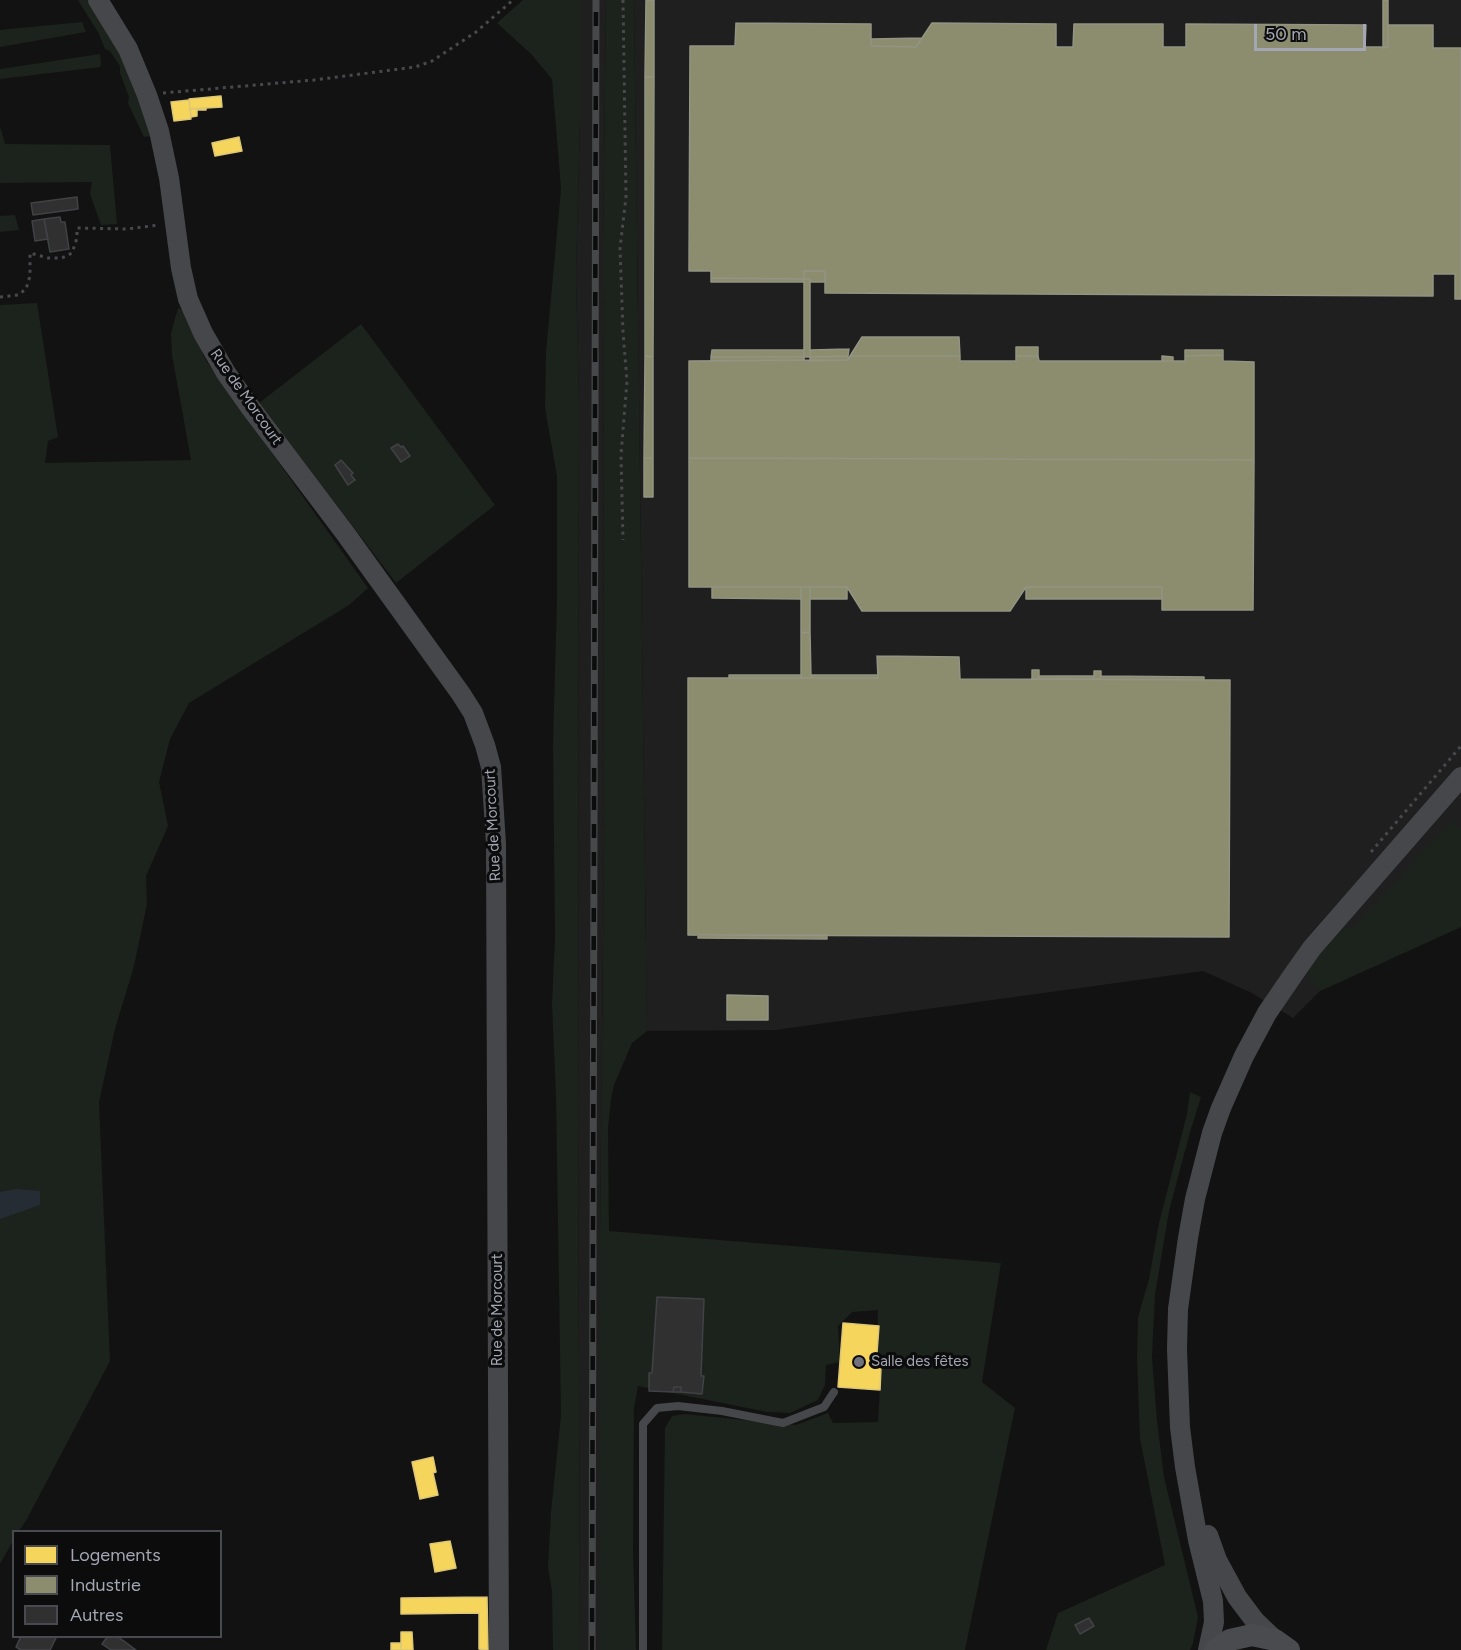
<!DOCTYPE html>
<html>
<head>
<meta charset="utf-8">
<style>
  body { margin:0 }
  #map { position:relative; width:1461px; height:1650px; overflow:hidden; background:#121212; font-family:Figtree,sans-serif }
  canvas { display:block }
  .legend { position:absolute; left:12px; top:1530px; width:210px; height:108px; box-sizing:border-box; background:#0c0c0d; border:2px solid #484a4f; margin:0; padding:8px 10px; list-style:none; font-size:18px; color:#a3a7b3 }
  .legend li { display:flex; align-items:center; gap:12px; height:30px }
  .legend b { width:30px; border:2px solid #484a4f }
  .scale { position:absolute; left:1254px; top:24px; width:112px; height:27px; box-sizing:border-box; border:3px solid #a3a7b3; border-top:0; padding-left:8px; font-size:18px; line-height:21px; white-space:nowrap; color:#a3a7b3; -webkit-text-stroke:4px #0c0c0d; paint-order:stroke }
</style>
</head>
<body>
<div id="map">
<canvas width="1461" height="1650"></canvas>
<ul class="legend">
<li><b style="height:16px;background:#f6d55c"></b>Logements</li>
<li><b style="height:16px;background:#8c8c6e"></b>Industrie</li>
<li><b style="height:16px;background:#303031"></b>Autres</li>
</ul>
<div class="scale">50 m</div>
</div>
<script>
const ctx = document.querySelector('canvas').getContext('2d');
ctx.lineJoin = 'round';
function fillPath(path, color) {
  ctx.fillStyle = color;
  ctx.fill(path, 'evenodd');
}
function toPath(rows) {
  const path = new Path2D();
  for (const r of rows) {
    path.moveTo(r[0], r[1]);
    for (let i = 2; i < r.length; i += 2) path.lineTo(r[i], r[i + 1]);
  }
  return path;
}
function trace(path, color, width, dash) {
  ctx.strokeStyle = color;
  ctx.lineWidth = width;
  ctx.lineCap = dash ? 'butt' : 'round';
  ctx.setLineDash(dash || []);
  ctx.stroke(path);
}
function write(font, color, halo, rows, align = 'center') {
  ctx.font = font + ' Figtree,sans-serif';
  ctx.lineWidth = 6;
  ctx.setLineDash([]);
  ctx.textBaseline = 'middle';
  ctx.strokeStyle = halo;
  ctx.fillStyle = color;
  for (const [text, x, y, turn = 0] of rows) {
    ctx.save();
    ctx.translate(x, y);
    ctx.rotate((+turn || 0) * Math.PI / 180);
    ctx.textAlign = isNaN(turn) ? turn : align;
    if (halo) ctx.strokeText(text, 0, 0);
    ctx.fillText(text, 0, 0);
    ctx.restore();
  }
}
fillPath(toPath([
  [580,0,606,0,603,246,604,845,600,1235,600,1650,580,1650,578,1100,579,403,576,276,580,120],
  [634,0,1461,0,1461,927,1320,991,1293,1018,1250,992,1203,971,775,1030,647,1031]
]), '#1f1f20');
fillPath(toPath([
  [78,0,89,0,118,51,127,68,152,136,144,137,128,103,129,97,120,73,120,66,110,51,105,49,99,34],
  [523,0,580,0,580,120,576,276,579,403,578,1100,580,1650,553,1650,552,1591,548,1567,551,1512,561,1415,556,1096,552,1004,555,937,553,744,557,599,557,476,545,408,546,352,561,189,552,79,531,54,497,23],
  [606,0,634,0,647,1031,632,1043,614,1085,611,1099,608,1128,609,1231,1001,1263,982,1382,1015,1408,965,1650,662,1650,665,1428,672,1416,684,1414,796,1425,828,1413,833,1423,878,1422,881,1368,876,1366,878,1310,852,1312,838,1326,840,1362,826,1365,825,1385,818,1400,790,1413,767,1412,638,1386,634,1408,633,1549,636,1650,600,1650,600,1235,604,845,603,246],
  [82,22,86,32,0,47,0,30],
  [100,54,101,64,100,67,0,79,0,69],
  [0,126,5,144,110,145,117,224,101,225,90,194,92,182,0,183],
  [15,215,19,230,0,232,0,216],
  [37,303,58,437,48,441,45,463,191,460,172,355,171,333,178,308,187,312,205,359,368,588,349,605,189,703,170,739,159,782,168,826,146,876,147,904,134,966,115,1029,99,1102,110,1361,27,1519,19,1531,14,1532,13,1541,0,1564,0,305],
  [361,324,495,505,396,583,259,403],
  [1452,821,1461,829,1461,927,1320,991,1306,974,1326,946,1341,929,1353,928],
  [1190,1092,1201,1097,1190,1132,1169,1211,1155,1295,1152,1357,1157,1421,1164,1477,1198,1617,1193,1643,1190,1650,1046,1650,1058,1613,1165,1565,1140,1439,1137,1359,1138,1317,1149,1279,1159,1223,1187,1114]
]), '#1c221c');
fillPath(toPath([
  [16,1189,40,1191,40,1205,0,1219,0,1192]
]), '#262c33');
const homes = toPath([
  [221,96,222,107,190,109,189,99,221,96],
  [189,100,191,119,174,121,171,102,189,100],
  [206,108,206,110,197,110,197,116,191,117,190,109,206,108],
  [239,137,242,151,215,156,212,143,239,137],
  [843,1323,879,1326,876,1366,881,1368,880,1390,838,1387,843,1323],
  [433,1457,436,1472,433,1473,438,1495,420,1499,412,1462,433,1457],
  [450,1541,456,1568,435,1572,430,1544,450,1541],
  [487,1597,488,1650,479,1649,479,1613,401,1614,401,1598,487,1597],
  [401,1632,412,1632,413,1650,401,1650,401,1632],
  [391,1643,401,1643,401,1650,391,1650,391,1643]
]);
fillPath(homes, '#f6d55c');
trace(homes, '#ddc776', 1.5);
const industry = toPath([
  [646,0,654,0,654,77,645,77,646,0],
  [1383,0,1388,0,1388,47,1383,48,1383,0],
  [736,23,871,24,871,46,916,47,932,23,1056,24,1056,47,1073,47,1074,24,1163,24,1163,47,1186,47,1186,24,1366,25,1365,47,1388,47,1388,25,1433,25,1433,48,1461,48,1461,299,1455,299,1455,274,1433,274,1433,296,825,293,825,271,804,271,804,279,711,278,711,271,689,271,690,46,735,46,736,23],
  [922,38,916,47,871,46,871,39,922,38],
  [645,77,654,77,653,357,645,356,645,77],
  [804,271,825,271,825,282,810,282,810,279,804,279,804,271],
  [711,278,804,279,804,282,711,282,711,278],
  [804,279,810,279,810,357,804,357,804,279],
  [862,337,959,337,960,356,850,356,862,337],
  [1016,347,1038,347,1038,356,1016,356,1016,347],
  [849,349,848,356,810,357,810,350,849,349],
  [712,350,804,350,804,357,711,357,712,350],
  [1185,350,1223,350,1223,355,1185,356,1185,350],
  [1223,355,1223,361,1254,362,1254,460,689,458,689,361,848,360,850,356,960,356,960,361,1016,361,1016,356,1038,356,1039,361,1185,361,1185,356,1223,355],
  [645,356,653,357,653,458,644,458,645,356],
  [848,356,848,360,810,361,810,357,848,356],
  [1162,356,1173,357,1173,361,1162,361,1162,356],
  [711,357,804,357,804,360,711,361,711,357],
  [644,458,653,458,653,497,644,497,644,458],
  [689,458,1254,460,1253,610,1162,610,1162,587,1026,587,1010,611,862,611,847,587,689,587,689,458],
  [712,587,801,587,801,599,712,598,712,587],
  [801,587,810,587,810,632,801,633,801,587],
  [810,587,847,587,847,599,810,599,810,587],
  [1026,587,1162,587,1162,599,1026,599,1026,587],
  [810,632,811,678,801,678,801,633,810,632],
  [877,656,959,657,960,679,1230,680,1229,937,688,935,688,678,878,678,877,656],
  [1032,670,1039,670,1039,679,1032,679,1032,670],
  [1094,671,1101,671,1101,679,1094,679,1094,671],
  [729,675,801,675,801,678,729,678,729,675],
  [811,675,878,675,878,678,811,678,811,675],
  [1039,676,1094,676,1094,679,1039,679,1039,676],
  [1101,676,1204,677,1204,680,1101,679,1101,676],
  [698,935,827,935,827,939,698,938,698,935],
  [727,995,768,996,768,1020,727,1020,727,995]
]);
fillPath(industry, '#8c8c6e');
trace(industry, '#939483', 1.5);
const building = toPath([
  [77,197,78,209,33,215,31,203,77,197],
  [60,217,61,222,65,222,69,249,50,252,44,219,60,217],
  [44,219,48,239,35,241,32,221,44,219],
  [398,444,401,447,403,446,410,456,401,462,391,448,398,444],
  [341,460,353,473,351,475,355,480,348,485,335,465,341,460],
  [657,1297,704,1299,701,1376,704,1376,702,1394,681,1392,681,1387,674,1387,673,1392,649,1391,649,1373,652,1373,657,1297],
  [674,1387,681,1387,681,1392,673,1392,674,1387],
  [1089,1618,1094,1626,1080,1634,1075,1625,1089,1618],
  [21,1636,57,1636,50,1650,21,1650,16,1647,21,1636],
  [108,1636,117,1636,136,1650,111,1650,102,1644,108,1636]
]);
fillPath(building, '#303031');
trace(building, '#414246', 1.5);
trace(toPath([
  [623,0,626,197,620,248,623,332,627,381,621,455,623,540],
  [163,93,314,80,415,67,432,61,476,32,513,0],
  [0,297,18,295,26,289,30,276,30,253,48,258,62,258,72,253,77,238,77,228,127,229,159,225],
  [1371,852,1461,746]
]), '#48494c', 3, [3, 4.5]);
trace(toPath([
  [643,1650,643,1424,657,1408,678,1406,722,1411,783,1423,824,1407,834,1392]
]), '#46474a', 8);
trace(toPath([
  [98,0,128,49,147,95,159,131,169,178,181,268,188,299,203,333,226,373,250,407,345,533,461,694,473,713,485,745,491,767,496,844,499,1650],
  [1208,1535,1217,1560,1237,1597,1255,1621,1275,1640],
  [1208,1650,1214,1622,1213,1601,1198,1540,1185,1467,1180,1427,1177,1349,1178,1309,1188,1238,1195,1199,1212,1133,1221,1108,1244,1056,1267,1013,1293,975,1312,948,1461,777]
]), '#46474a', 20);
trace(toPath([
  [1215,1650,1230,1640,1252,1635,1275,1640,1289,1650]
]), '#4a4b4e', 22);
const rail = toPath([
  [592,1650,596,0]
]);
trace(rail, '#47484a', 7);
trace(rail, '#0c0c0d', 4.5, [14]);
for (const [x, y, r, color] of [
  [859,1362,6,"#70737b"]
]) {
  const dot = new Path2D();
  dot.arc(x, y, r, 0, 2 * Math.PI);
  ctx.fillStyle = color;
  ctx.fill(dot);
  trace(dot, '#0c0c0d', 2);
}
write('15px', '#a3a7b3', '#0c0c0d', [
  ["Rue de Morcourt",246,397,55],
  ["Rue de Morcourt",493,825,-93],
  ["Rue de Morcourt",498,1310,-90]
]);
write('15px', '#a3a7b3', '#0c0c0d', [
  ["Salle des fêtes",871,1362]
], 'left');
</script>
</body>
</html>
